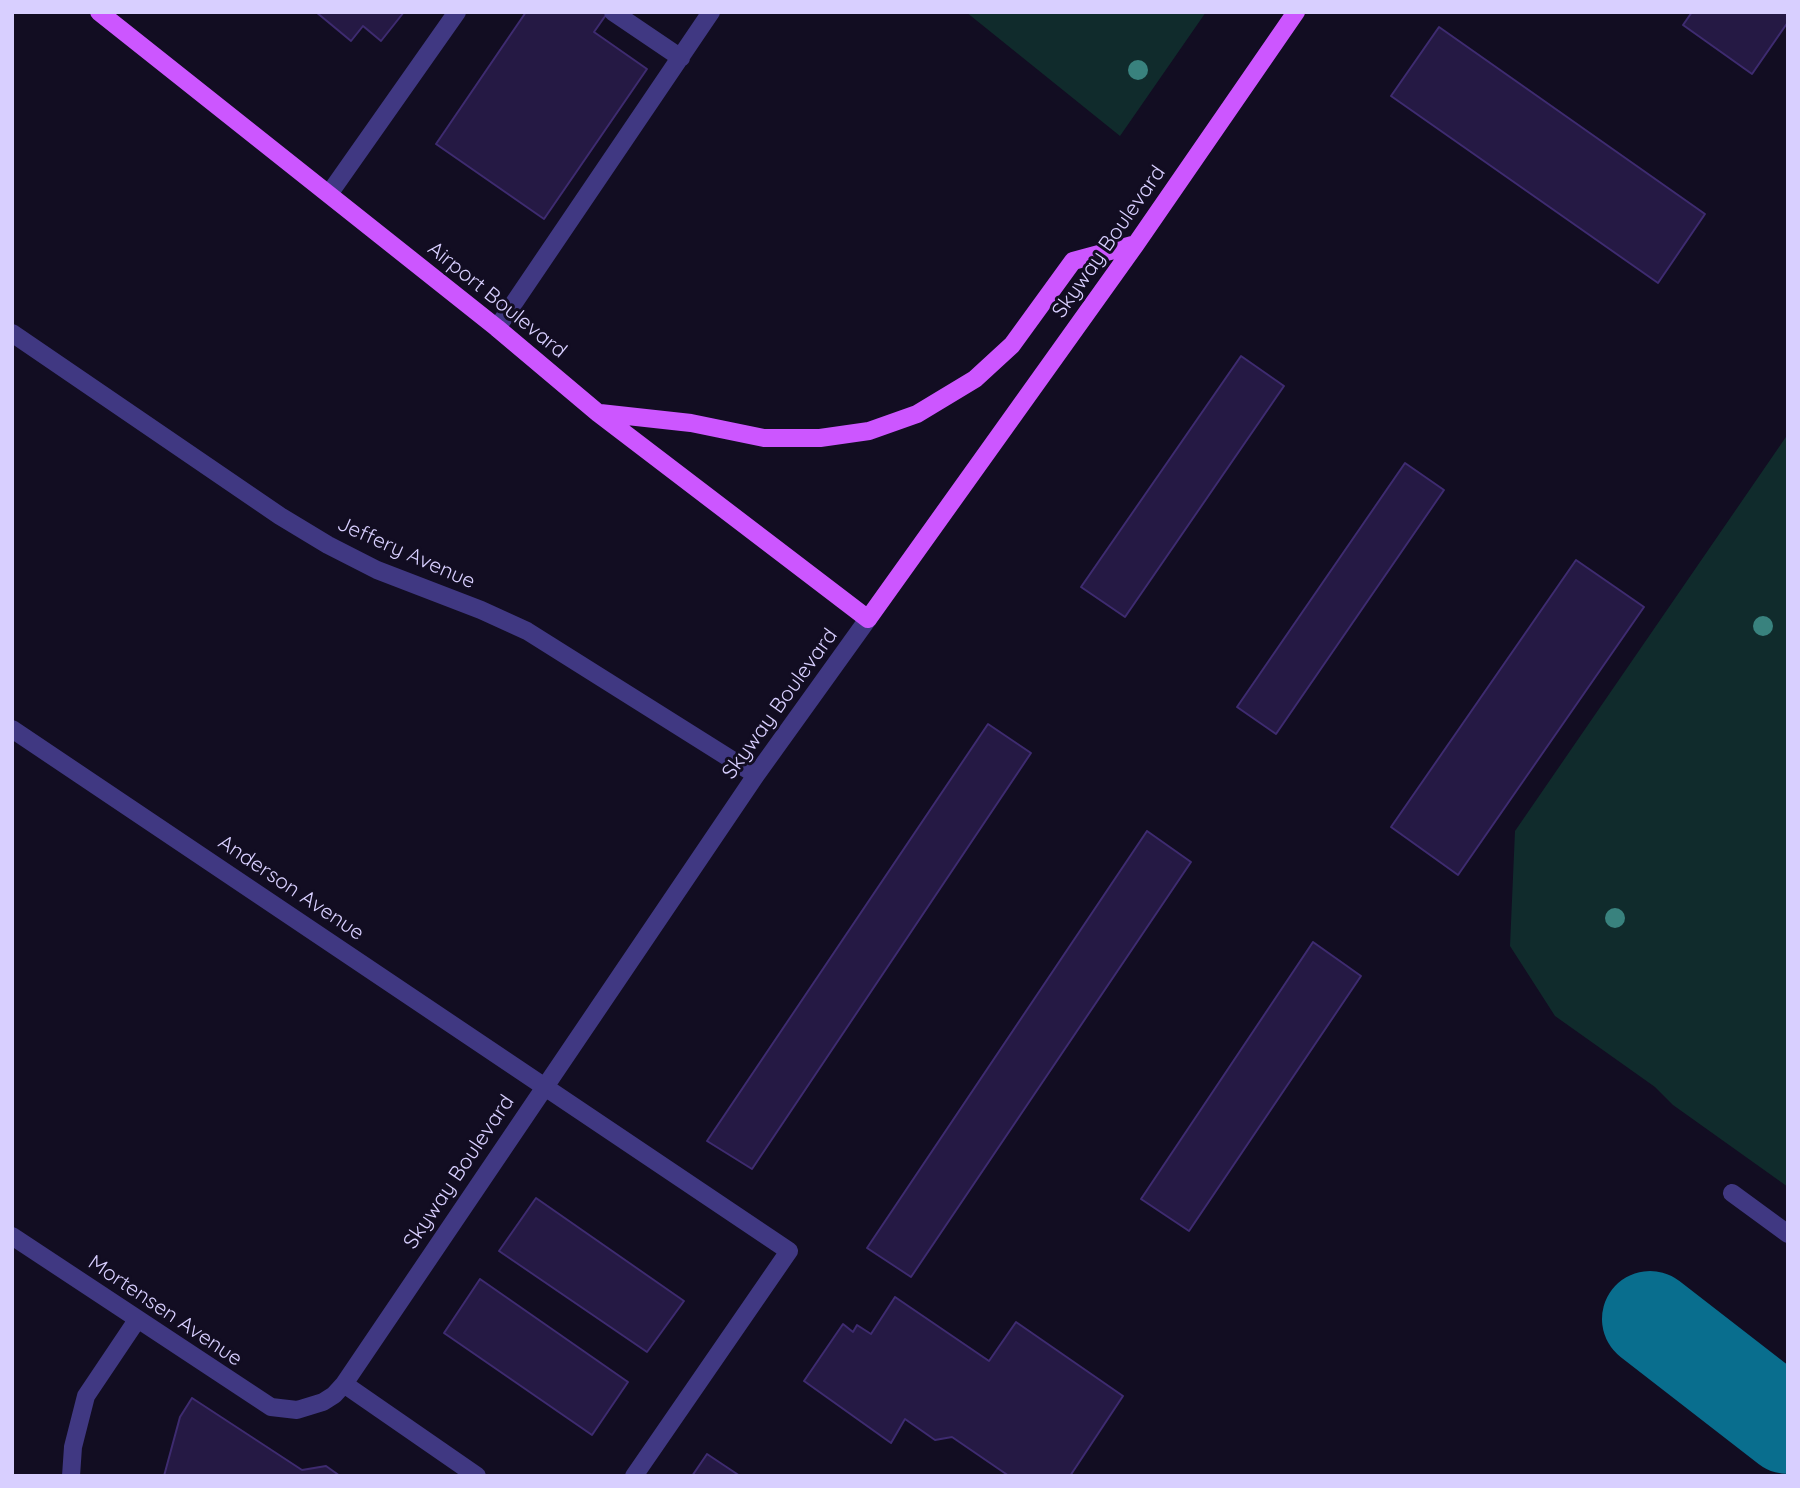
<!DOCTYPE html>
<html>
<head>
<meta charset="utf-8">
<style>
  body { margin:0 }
  #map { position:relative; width:1800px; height:1488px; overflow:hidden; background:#120d22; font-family:Quicksand,sans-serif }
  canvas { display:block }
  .frame { position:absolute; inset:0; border:14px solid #d8cfff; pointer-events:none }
</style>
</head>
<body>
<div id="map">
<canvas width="1800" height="1488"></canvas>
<div class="frame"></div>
</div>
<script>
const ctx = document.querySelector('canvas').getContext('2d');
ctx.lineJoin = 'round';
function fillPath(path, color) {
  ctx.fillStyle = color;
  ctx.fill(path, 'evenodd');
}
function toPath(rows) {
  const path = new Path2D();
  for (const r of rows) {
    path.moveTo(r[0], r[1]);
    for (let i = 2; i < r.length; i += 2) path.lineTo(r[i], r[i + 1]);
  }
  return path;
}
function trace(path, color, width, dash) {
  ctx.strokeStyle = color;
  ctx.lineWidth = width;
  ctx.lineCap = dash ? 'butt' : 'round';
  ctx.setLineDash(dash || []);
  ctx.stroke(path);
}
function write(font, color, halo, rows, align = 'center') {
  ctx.font = font + ' Quicksand,sans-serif';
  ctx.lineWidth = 6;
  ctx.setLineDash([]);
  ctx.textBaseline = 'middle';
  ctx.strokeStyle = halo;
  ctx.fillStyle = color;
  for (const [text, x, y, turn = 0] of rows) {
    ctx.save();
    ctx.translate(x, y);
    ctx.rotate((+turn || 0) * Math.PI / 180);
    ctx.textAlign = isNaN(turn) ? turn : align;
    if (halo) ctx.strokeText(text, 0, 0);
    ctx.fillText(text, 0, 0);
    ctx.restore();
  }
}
fillPath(toPath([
  [966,12,1206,12,1120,136],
  [1788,434,1788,1187,1673,1105,1655,1087,1555,1016,1510,946,1515,831]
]), '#102b2c');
trace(toPath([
  [1650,1319,1788,1426]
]), '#096e8e', 96);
const building = toPath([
  [316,12,404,12,381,41,363,26,351,41,316,12],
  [526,12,608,12,594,32,647,69,544,219,436,144,526,12],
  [1692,12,1788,12,1788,22,1752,74,1683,25,1692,12],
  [1439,27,1705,214,1658,283,1391,96,1439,27],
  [1241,356,1284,386,1125,617,1081,587,1241,356],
  [1405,463,1444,490,1276,734,1237,707,1405,463],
  [1576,560,1644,607,1458,875,1391,827,1576,560],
  [988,724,1031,753,752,1169,707,1141,988,724],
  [1147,831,1191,862,911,1277,867,1248,1147,831],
  [1313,942,1361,976,1189,1231,1141,1199,1313,942],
  [536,1198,684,1301,647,1352,499,1251,536,1198],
  [480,1279,628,1382,592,1435,444,1333,480,1279],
  [895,1297,989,1361,1016,1322,1123,1396,1070,1476,1009,1476,952,1437,935,1440,905,1419,891,1443,804,1381,843,1324,853,1332,857,1325,871,1334,895,1297],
  [192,1398,302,1470,326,1466,340,1476,164,1476,180,1417,192,1398],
  [707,1454,740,1476,692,1476,707,1454]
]);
fillPath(building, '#251944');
trace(building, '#3e2b70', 2);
trace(toPath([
  [613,12,681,58],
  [329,194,457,12],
  [497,328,711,12],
  [12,333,280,516,328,545,377,570,481,610,527,631,756,775],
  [12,729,789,1251,634,1476],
  [1732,1193,1788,1234],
  [12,1236,271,1407,297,1410,323,1402,334,1395,344,1384,756,775,868,619],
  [344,1384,477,1476],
  [71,1476,73,1447,86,1396,137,1320]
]), '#403882', 18);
trace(toPath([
  [99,12,497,328,598,413,868,619,1136,244,1296,12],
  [600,413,691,423,764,438,820,438,869,431,917,414,975,379,1012,345,1073,261,1136,244]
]), '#cc56ff', 18);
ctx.fillStyle = '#39827e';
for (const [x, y] of [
  [1138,70],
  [1763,626],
  [1615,918]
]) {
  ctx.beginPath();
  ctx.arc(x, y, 10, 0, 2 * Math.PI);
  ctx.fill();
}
write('21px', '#d8cfff', '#120d22', [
  ["Skyway Boulevard",1109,242,-55],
  ["Airport Boulevard",497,300,39],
  ["Jeffery Avenue",406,553,24],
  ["Skyway Boulevard",780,704,-54],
  ["Anderson Avenue",291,888,34],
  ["Skyway Boulevard",459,1172,-56],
  ["Mortensen Avenue",165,1311,34]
]);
</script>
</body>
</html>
